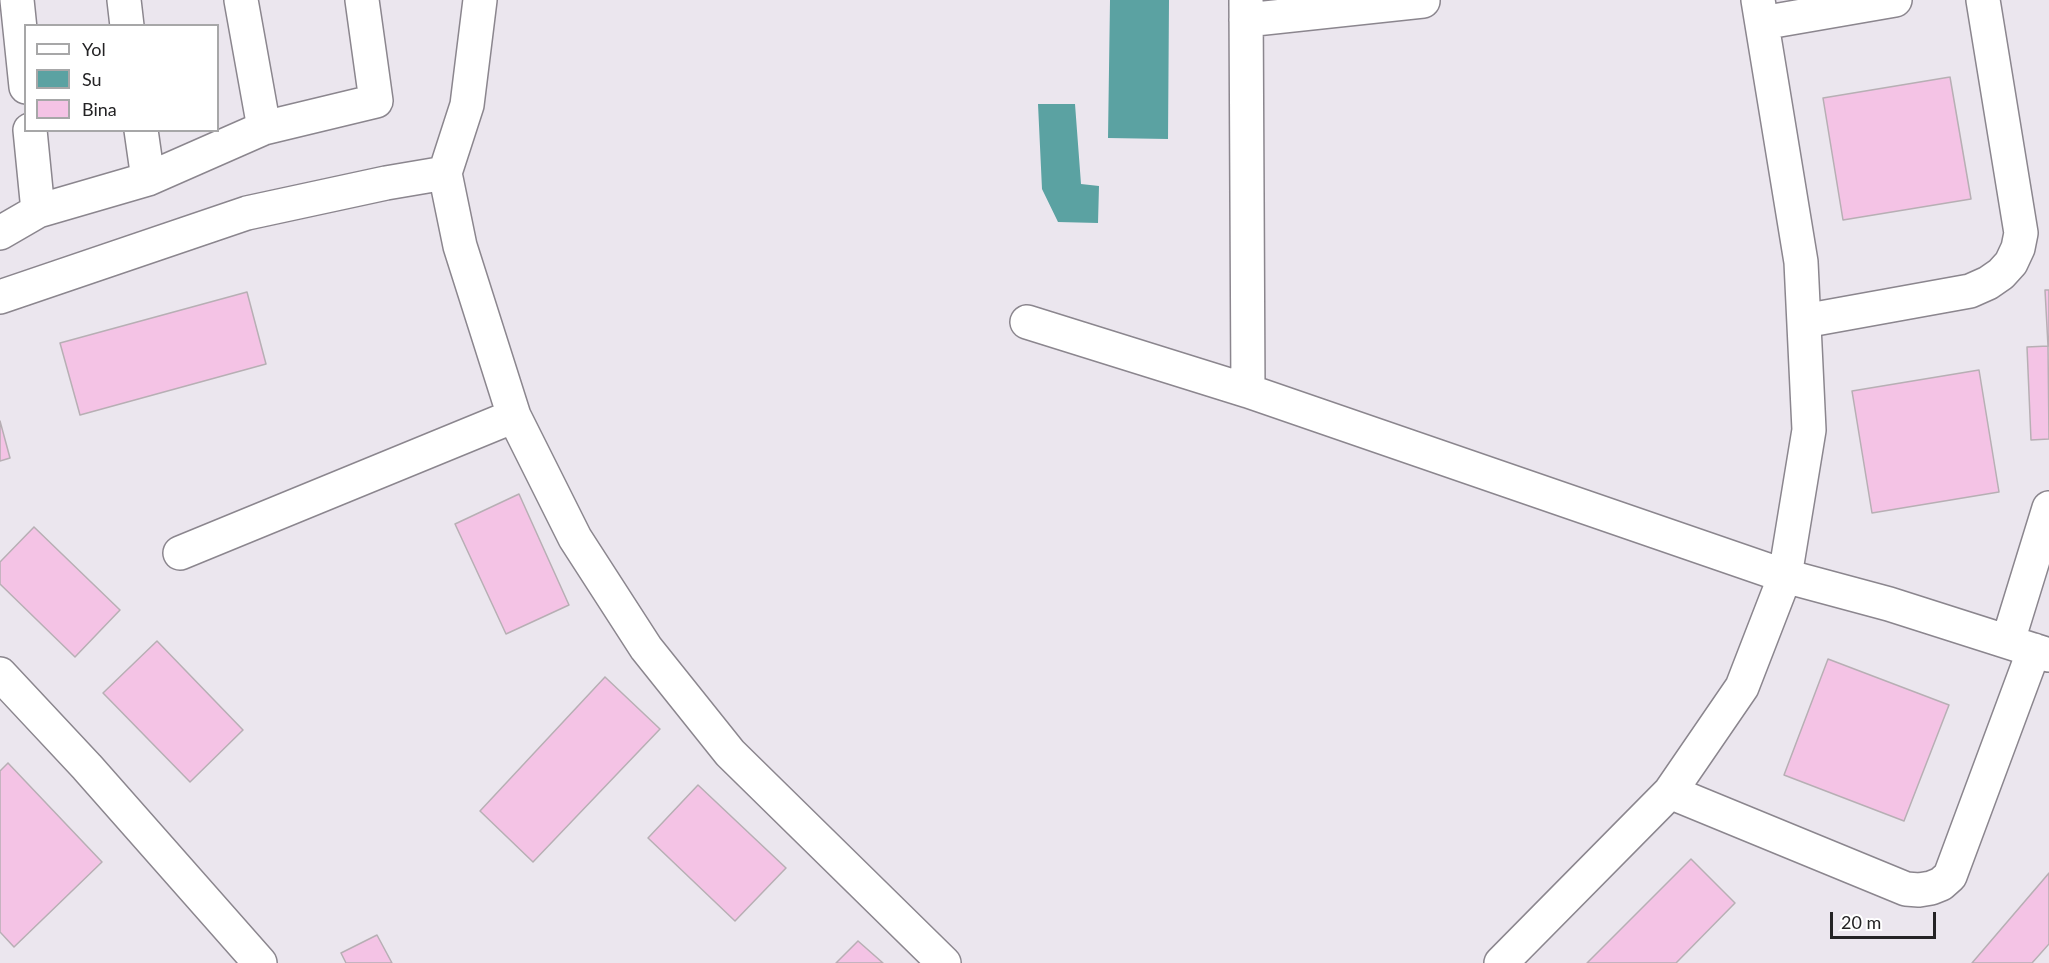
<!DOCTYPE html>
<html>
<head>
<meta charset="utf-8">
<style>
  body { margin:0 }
  #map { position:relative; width:2049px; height:963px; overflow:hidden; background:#ebe6ee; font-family:Lato,sans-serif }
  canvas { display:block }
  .legend { position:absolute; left:24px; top:24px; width:195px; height:108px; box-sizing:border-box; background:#fff; border:2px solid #a7a7a8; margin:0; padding:8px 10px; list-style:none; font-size:18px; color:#242325 }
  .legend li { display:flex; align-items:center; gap:12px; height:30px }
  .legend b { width:30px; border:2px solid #a7a7a8 }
  .scale { position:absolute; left:1830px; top:912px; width:106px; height:27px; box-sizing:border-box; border:3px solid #242325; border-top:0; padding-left:8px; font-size:18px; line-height:21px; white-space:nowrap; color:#242325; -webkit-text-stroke:4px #fff; paint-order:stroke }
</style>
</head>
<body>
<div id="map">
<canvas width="2049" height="963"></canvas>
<ul class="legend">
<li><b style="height:8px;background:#fff"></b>Yol</li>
<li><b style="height:16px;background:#5ba2a2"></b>Su</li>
<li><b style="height:16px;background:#f4c3e5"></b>Bina</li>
</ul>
<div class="scale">20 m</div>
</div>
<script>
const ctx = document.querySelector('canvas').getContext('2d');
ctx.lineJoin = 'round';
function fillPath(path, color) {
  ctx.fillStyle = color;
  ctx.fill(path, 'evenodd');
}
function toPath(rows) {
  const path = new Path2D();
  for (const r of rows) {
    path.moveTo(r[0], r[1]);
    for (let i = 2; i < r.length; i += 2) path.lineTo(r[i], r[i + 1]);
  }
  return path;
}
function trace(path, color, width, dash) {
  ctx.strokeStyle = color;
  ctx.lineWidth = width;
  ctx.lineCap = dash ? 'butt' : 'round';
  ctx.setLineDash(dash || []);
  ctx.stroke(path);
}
fillPath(toPath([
  [1110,0,1169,0,1168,139,1108,138],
  [1038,104,1075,104,1081,184,1099,186,1098,223,1058,222,1042,189]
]), '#5ba2a2');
const building = toPath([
  [1950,77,1971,199,1843,220,1823,98,1950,77],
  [2045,290,2049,290,2049,346,2048,346,2045,290],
  [247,292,266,364,80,415,60,343,247,292],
  [2048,346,2049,439,2031,440,2027,347,2048,346],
  [1979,370,1999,492,1872,513,1852,391,1979,370],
  [0,421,10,458,0,461,0,421],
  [519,494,569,605,506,634,455,524,519,494],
  [34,527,120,610,75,657,0,584,0,562,34,527],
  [157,641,243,730,190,782,103,693,157,641],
  [1828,659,1949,705,1904,821,1784,775,1828,659],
  [605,677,660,729,533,862,480,811,605,677],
  [8,763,102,862,14,947,0,932,0,771,8,763],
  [698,785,786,868,735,921,648,838,698,785],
  [1691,859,1735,903,1676,963,1587,963,1691,859],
  [2049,873,2049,944,2032,963,1972,963,2049,873],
  [377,935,392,963,346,963,341,953,377,935],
  [858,941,883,963,836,963,858,941]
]);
fillPath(building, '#f4c3e5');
trace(building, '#b7afb4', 1.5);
const minor = toPath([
  [17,0,26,87],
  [124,0,127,26],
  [241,0,264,128],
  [480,0,467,105,445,173,460,246,514,416,575,538,646,648,730,753,944,963],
  [1246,0,1248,391],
  [1246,20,1423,1],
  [1762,23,1895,0],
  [30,130,38,211],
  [141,130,148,179],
  [0,233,38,211,148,179,264,128,376,101,362,0],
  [0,297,247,213,386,183,445,173],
  [1804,321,1970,291,1988,283,2001,274,2011,263,2018,248,2021,233,1983,0],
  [1027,322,1248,391,1785,576,1889,604,2049,655],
  [180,553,514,416],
  [2008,641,2049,508],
  [0,674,87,767,260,963],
  [1670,792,1906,889,1919,890,1931,888,1941,884,1950,876,2034,650],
  [1501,963,1670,792,1742,687,1785,576,1809,430,1801,262,1758,0]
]);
trace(minor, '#8b868e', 36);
trace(minor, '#fff', 33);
</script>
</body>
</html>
